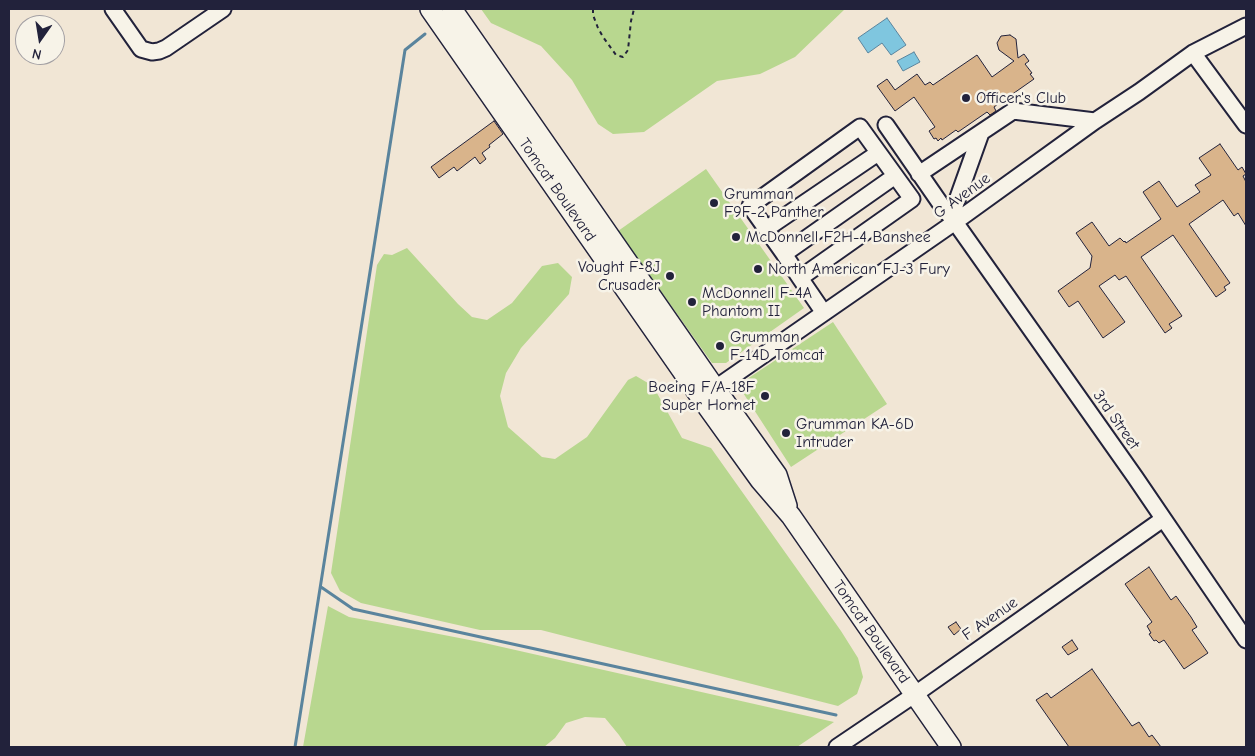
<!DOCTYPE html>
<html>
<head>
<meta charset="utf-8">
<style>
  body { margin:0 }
  #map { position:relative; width:1255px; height:756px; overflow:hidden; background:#f1e6d5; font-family:"Comic Neue",sans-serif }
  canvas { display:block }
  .frame { position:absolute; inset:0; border:10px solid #22223b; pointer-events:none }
  .north { position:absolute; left:15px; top:15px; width:50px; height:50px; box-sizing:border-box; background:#f7f3e8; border:1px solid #a29fa3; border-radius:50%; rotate:193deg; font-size:14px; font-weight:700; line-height:20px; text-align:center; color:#22223b }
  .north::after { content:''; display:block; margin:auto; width:18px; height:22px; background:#22223b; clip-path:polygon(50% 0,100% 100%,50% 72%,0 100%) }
</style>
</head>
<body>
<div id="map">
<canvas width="1255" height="756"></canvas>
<div class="frame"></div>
<div class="north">N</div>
</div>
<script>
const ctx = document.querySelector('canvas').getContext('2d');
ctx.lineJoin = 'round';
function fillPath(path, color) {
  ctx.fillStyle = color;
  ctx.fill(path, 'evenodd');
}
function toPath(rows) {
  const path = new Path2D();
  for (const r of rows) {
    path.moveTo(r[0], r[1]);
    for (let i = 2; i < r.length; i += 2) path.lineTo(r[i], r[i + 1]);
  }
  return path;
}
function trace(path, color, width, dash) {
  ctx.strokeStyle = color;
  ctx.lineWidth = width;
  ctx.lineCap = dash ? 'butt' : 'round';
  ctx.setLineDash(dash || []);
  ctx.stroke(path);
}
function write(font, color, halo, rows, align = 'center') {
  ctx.font = font + ' "Comic Neue",sans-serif';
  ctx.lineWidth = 5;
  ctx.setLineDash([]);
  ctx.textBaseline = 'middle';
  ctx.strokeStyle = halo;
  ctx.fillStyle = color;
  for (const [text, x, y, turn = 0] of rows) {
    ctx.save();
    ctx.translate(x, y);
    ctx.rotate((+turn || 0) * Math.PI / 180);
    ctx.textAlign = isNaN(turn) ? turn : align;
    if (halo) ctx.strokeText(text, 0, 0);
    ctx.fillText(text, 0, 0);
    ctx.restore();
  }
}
fillPath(toPath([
  [481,9,845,9,795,57,760,74,717,81,644,132,613,134,598,124,572,80,541,46,491,23],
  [706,169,804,308,726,363,712,363,618,231],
  [407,248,458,304,472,317,487,320,512,303,542,266,558,263,572,277,569,294,521,348,506,373,500,396,508,427,542,457,555,459,587,437,628,380,636,376,653,386,682,438,711,448,841,631,858,658,863,677,857,694,838,706,541,630,480,630,361,603,340,591,331,573,377,265,384,254,392,255],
  [833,322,887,404,791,467,738,385],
  [328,606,349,617,377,622,480,642,834,722,797,747,627,747,619,735,605,718,585,717,566,723,555,738,544,747,303,747]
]), '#b8d78f');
const water = toPath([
  [887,18,906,45,891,55,882,43,868,53,858,38,887,18],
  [914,52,920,62,903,71,897,61,914,52]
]);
fillPath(water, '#7fc6df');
trace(water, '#5a849d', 1);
trace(toPath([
  [321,587,353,609,836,715],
  [295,747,405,50,425,34]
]), '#5a849d', 3);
const building = toPath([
  [1010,35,1016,39,1018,58,1024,54,1029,61,1025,64,1032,73,1030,74,1034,79,994,107,996,111,990,115,987,112,958,132,956,130,942,140,941,138,938,141,936,138,934,139,929,131,935,127,914,97,895,111,877,86,887,79,895,90,917,74,925,85,930,82,933,85,977,55,992,77,1014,61,999,50,997,43,1001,36,1010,35],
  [494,121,503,134,489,145,490,147,482,153,486,159,480,164,475,157,457,171,454,167,439,178,431,167,494,121],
  [1220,144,1238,170,1242,167,1246,174,1243,176,1246,182,1246,226,1238,213,1234,216,1223,200,1189,224,1230,283,1224,287,1226,290,1216,297,1173,235,1141,257,1182,316,1169,324,1172,328,1165,333,1126,276,1119,280,1115,275,1099,286,1125,322,1103,338,1078,301,1069,307,1058,291,1090,268,1092,256,1076,233,1092,222,1109,246,1120,238,1124,242,1125,241,1126,243,1161,219,1143,192,1159,181,1177,207,1200,192,1195,185,1211,175,1199,158,1220,144],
  [1149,567,1171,600,1176,596,1191,617,1197,627,1192,630,1208,653,1184,669,1164,640,1159,643,1156,640,1154,641,1149,634,1151,633,1147,626,1152,622,1125,584,1149,567],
  [956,622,961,629,954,635,948,627,956,622],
  [1072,640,1078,649,1068,655,1062,647,1072,640],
  [1092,669,1132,726,1139,722,1149,737,1152,735,1161,747,1069,747,1036,700,1047,693,1051,698,1092,669]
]);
fillPath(building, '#d9b48b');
trace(building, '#22223b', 1);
const minor = toPath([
  [113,9,141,49,152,52,159,51,166,48,223,9],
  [1193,53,1246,125],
  [886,125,942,206,955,222,1135,477,1246,640],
  [919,174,1013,111,1095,121],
  [951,217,981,133],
  [766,229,878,153],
  [784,254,895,176],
  [800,278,912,199,860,127,750,206,784,254,800,278,824,313],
  [707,394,955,222,1095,121,1139,92,1193,53,1246,26],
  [837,747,914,695,1163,519]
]);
const major = toPath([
  [430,9,701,398,760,480,791,516,951,747],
  [452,9,715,388,777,475,787,506]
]);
trace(minor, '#22223b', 19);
trace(major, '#22223b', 22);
trace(toPath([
  [593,9,593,15,598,28,603,37,616,55,623,57,628,50,631,21,634,9]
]), '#22223b', 2, [4, 4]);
trace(minor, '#f7f3e8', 15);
trace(major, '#f7f3e8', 19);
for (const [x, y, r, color] of [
  [966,98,5,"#22223b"],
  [714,203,5,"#22223b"],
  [736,237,5,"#22223b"],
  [758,269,5,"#22223b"],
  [670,276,5,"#22223b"],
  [692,302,5,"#22223b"],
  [720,346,5,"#22223b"],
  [765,396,5,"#22223b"],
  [786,433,5,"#22223b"]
]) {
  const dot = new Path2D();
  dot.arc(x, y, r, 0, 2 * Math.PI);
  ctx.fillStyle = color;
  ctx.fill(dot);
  trace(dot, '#f7f3e8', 2);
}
write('16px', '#22223b', '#f7f3e8', [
  ["Officer's Club",976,98],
  ["Grumman",724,194],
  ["F9F-2 Panther",724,212],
  ["McDonnell F2H-4 Banshee",746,237],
  ["Vought F-8J",660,267,"right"],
  ["Crusader",660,285,"right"],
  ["North American FJ-3 Fury",768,269],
  ["McDonnell F-4A",702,293],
  ["Phantom II",702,311],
  ["Grumman",730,337],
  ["F-14D Tomcat",730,355],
  ["Boeing F/A-18F",755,387,"right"],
  ["Super Hornet",755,405,"right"],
  ["Grumman KA-6D",796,424],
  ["Intruder",796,442]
], 'left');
write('16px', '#22223b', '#f7f3e8', [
  ["Tomcat Boulevard",557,190,55],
  ["G Avenue",962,196,-36],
  ["3rd Street",1116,420,55],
  ["F Avenue",990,619,-35],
  ["Tomcat Boulevard",871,632,55]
]);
</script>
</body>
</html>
